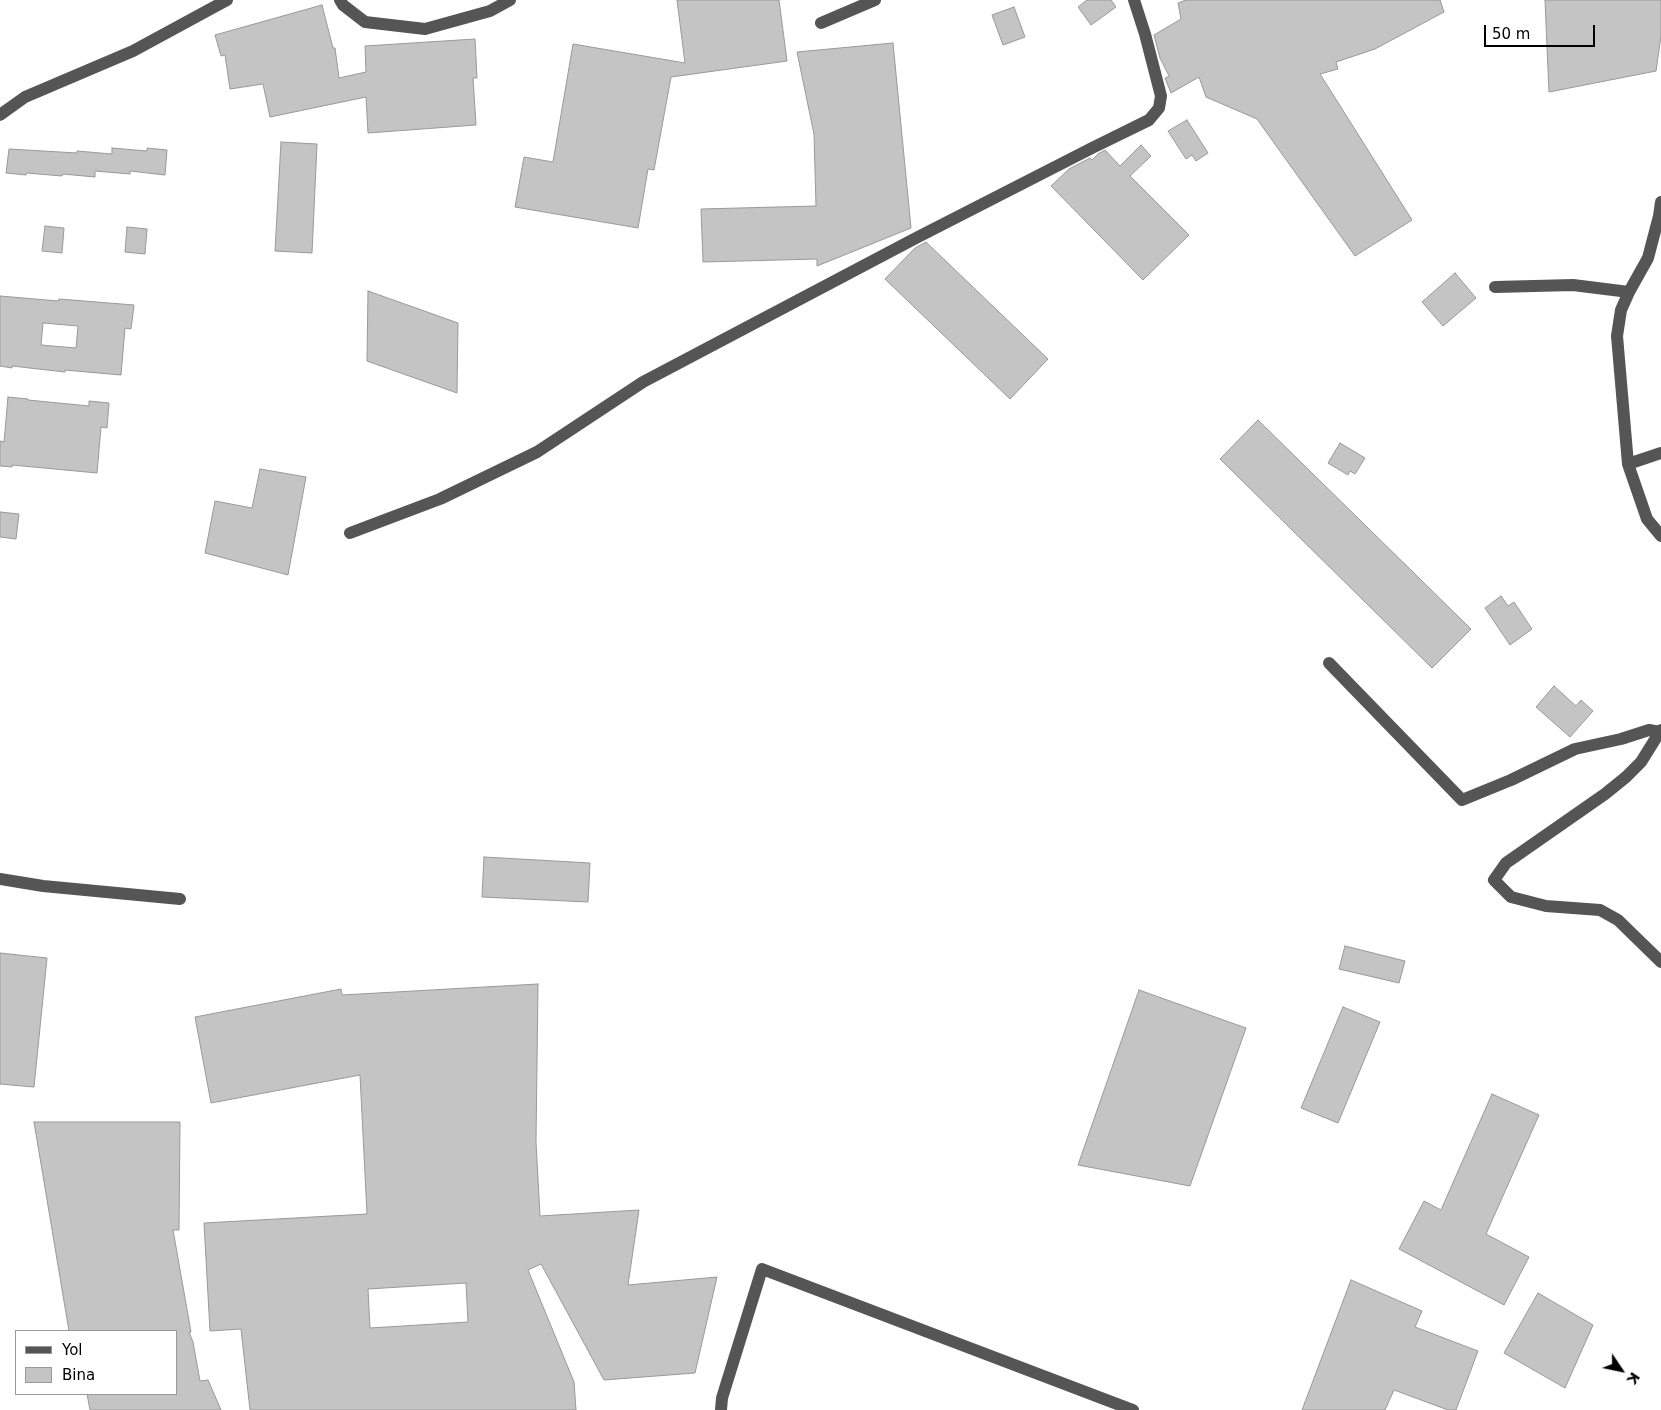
<!DOCTYPE html>
<html>
<head>
<meta charset="utf-8">
<style>
  body { margin:0 }
  #map { position:relative; width:1661px; height:1410px; overflow:hidden; background:#fff; font-family:"DejaVu Sans",sans-serif }
  canvas { display:block }
  .legend { position:absolute; left:15px; top:1330px; width:162px; height:65px; box-sizing:border-box; background:#fff; border:1px solid #999; margin:0; padding:6px 9px; list-style:none; font-size:15px; color:#000 }
  .legend li { display:flex; align-items:center; gap:10px; height:25px }
  .legend b { width:25px; border:1px solid #999 }
  .north { position:absolute; left:1596px; top:1345px; width:50px; height:50px; -webkit-text-stroke:4px #fff; paint-order:stroke; rotate:124deg; font-size:14px; font-weight:700; line-height:20px; text-align:center; color:#000 }
  .north::after { content:''; display:block; margin:auto; width:18px; height:22px; background:#000; clip-path:polygon(50% 0,100% 100%,50% 72%,0 100%) }
  .scale { position:absolute; left:1484px; top:25px; width:111px; height:22px; box-sizing:border-box; border:2px solid #000; border-top:0; padding-left:6px; font-size:15px; line-height:18px; white-space:nowrap; color:#000; -webkit-text-stroke:4px #fff; paint-order:stroke }
</style>
</head>
<body>
<div id="map">
<canvas width="1661" height="1410"></canvas>
<ul class="legend">
<li><b style="height:6px;background:#555"></b>Yol</li>
<li><b style="height:14px;background:#c4c4c4"></b>Bina</li>
</ul>
<div class="north">K</div>
<div class="scale">50 m</div>
</div>
<script>
const ctx = document.querySelector('canvas').getContext('2d');
ctx.lineJoin = 'round';
function fillPath(path, color) {
  ctx.fillStyle = color;
  ctx.fill(path, 'evenodd');
}
function toPath(rows) {
  const path = new Path2D();
  for (const r of rows) {
    path.moveTo(r[0], r[1]);
    for (let i = 2; i < r.length; i += 2) path.lineTo(r[i], r[i + 1]);
  }
  return path;
}
function trace(path, color, width, dash) {
  ctx.strokeStyle = color;
  ctx.lineWidth = width;
  ctx.lineCap = dash ? 'butt' : 'round';
  ctx.setLineDash(dash || []);
  ctx.stroke(path);
}
const building = toPath([
  [677,0,779,0,787,61,671,77,654,170,648,169,638,228,515,207,524,157,553,162,573,44,685,63,677,0],
  [1087,0,1111,0,1116,7,1091,25,1078,7,1087,0],
  [1186,0,1440,0,1444,12,1375,49,1336,62,1338,69,1320,74,1412,220,1355,256,1257,119,1206,97,1199,77,1171,93,1165,78,1169,76,1160,58,1154,35,1181,19,1178,3,1186,0],
  [1545,0,1661,0,1661,36,1656,71,1549,92,1545,0],
  [322,5,333,48,335,48,339,78,366,72,365,46,475,39,477,78,473,78,476,125,368,133,366,97,270,117,263,84,230,89,225,55,221,56,215,35,322,5],
  [1014,7,1025,37,1003,45,992,15,1014,7],
  [893,43,911,228,817,266,817,259,703,262,701,209,816,206,814,134,797,52,893,43],
  [1187,120,1208,153,1196,161,1192,155,1186,159,1168,131,1187,120],
  [281,142,317,144,312,253,275,251,281,142],
  [1141,145,1151,156,1130,176,1189,235,1143,280,1051,186,1069,169,1090,158,1092,160,1098,154,1105,150,1120,166,1141,145],
  [112,148,147,151,147,148,167,150,165,175,130,171,130,174,95,171,95,177,63,174,62,176,27,173,26,175,6,173,9,149,77,153,77,151,112,154,112,148],
  [45,226,64,228,62,253,42,251,45,226],
  [127,227,147,229,145,254,125,252,127,227],
  [926,242,1048,359,1010,399,885,279,915,248,926,242],
  [1455,273,1476,298,1443,326,1422,302,1455,273],
  [368,291,458,323,457,393,367,361,368,291],
  [0,296,58,301,59,299,134,305,131,329,125,328,121,375,65,370,65,372,12,366,12,368,0,366,0,296],
  [43,323,78,326,76,348,41,345,43,323],
  [8,397,28,399,28,400,89,406,89,401,109,403,107,428,101,427,97,473,12,465,12,467,0,466,0,441,4,442,8,397],
  [1258,420,1471,629,1432,668,1220,459,1258,420],
  [1340,443,1365,458,1355,474,1350,471,1348,475,1328,463,1340,443],
  [260,469,306,477,288,575,205,553,215,501,252,508,260,469],
  [0,512,19,514,16,539,0,537,0,512],
  [1501,596,1508,606,1514,602,1532,629,1510,645,1485,608,1501,596],
  [1554,686,1576,706,1581,700,1593,711,1570,737,1536,707,1554,686],
  [484,857,590,863,588,902,482,897,484,857],
  [1345,946,1405,961,1399,983,1339,969,1345,946],
  [0,953,47,958,34,1087,0,1084,0,953],
  [538,984,536,1142,540,1216,639,1210,628,1285,717,1277,695,1373,604,1380,541,1264,528,1270,574,1382,576,1410,250,1410,241,1329,210,1331,204,1223,367,1214,360,1075,211,1103,195,1017,341,989,342,995,538,984],
  [466,1283,468,1322,370,1328,368,1289,466,1283],
  [1139,990,1246,1028,1190,1186,1078,1165,1139,990],
  [1343,1007,1380,1022,1338,1123,1301,1108,1343,1007],
  [1492,1094,1539,1115,1486,1234,1529,1257,1504,1305,1399,1249,1424,1201,1441,1210,1492,1094],
  [34,1122,180,1122,179,1230,173,1230,191,1332,189,1332,193,1342,200,1381,208,1380,221,1410,90,1410,87,1394,176,1394,176,1331,69,1331,34,1122],
  [1351,1280,1422,1311,1415,1327,1478,1351,1456,1410,1448,1410,1394,1390,1385,1410,1302,1410,1351,1280],
  [1538,1293,1593,1325,1565,1388,1504,1353,1538,1293]
]);
fillPath(building, '#c4c4c4');
trace(building, '#999', 1);
trace(toPath([
  [340,0,343,5,365,22,425,29,490,11,510,0],
  [821,23,875,0],
  [0,115,25,97,133,51,227,0],
  [1661,202,1659,216,1648,258,1629,292,1621,310,1617,336,1628,464,1647,519,1661,536],
  [1495,287,1573,285,1629,292],
  [1628,464,1661,453],
  [350,533,440,499,537,452,643,382,916,238,1092,148,1149,120,1159,108,1161,96,1145,34,1134,0],
  [1329,663,1462,800,1511,780,1575,749,1621,739,1649,730,1660,732],
  [1661,730,1641,762,1626,777,1605,794,1506,863,1494,880,1511,897,1546,906,1600,910,1618,920,1661,962],
  [0,879,43,886,180,899],
  [721,1410,722,1398,762,1269,1133,1410]
]), '#555', 12);
</script>
</body>
</html>
